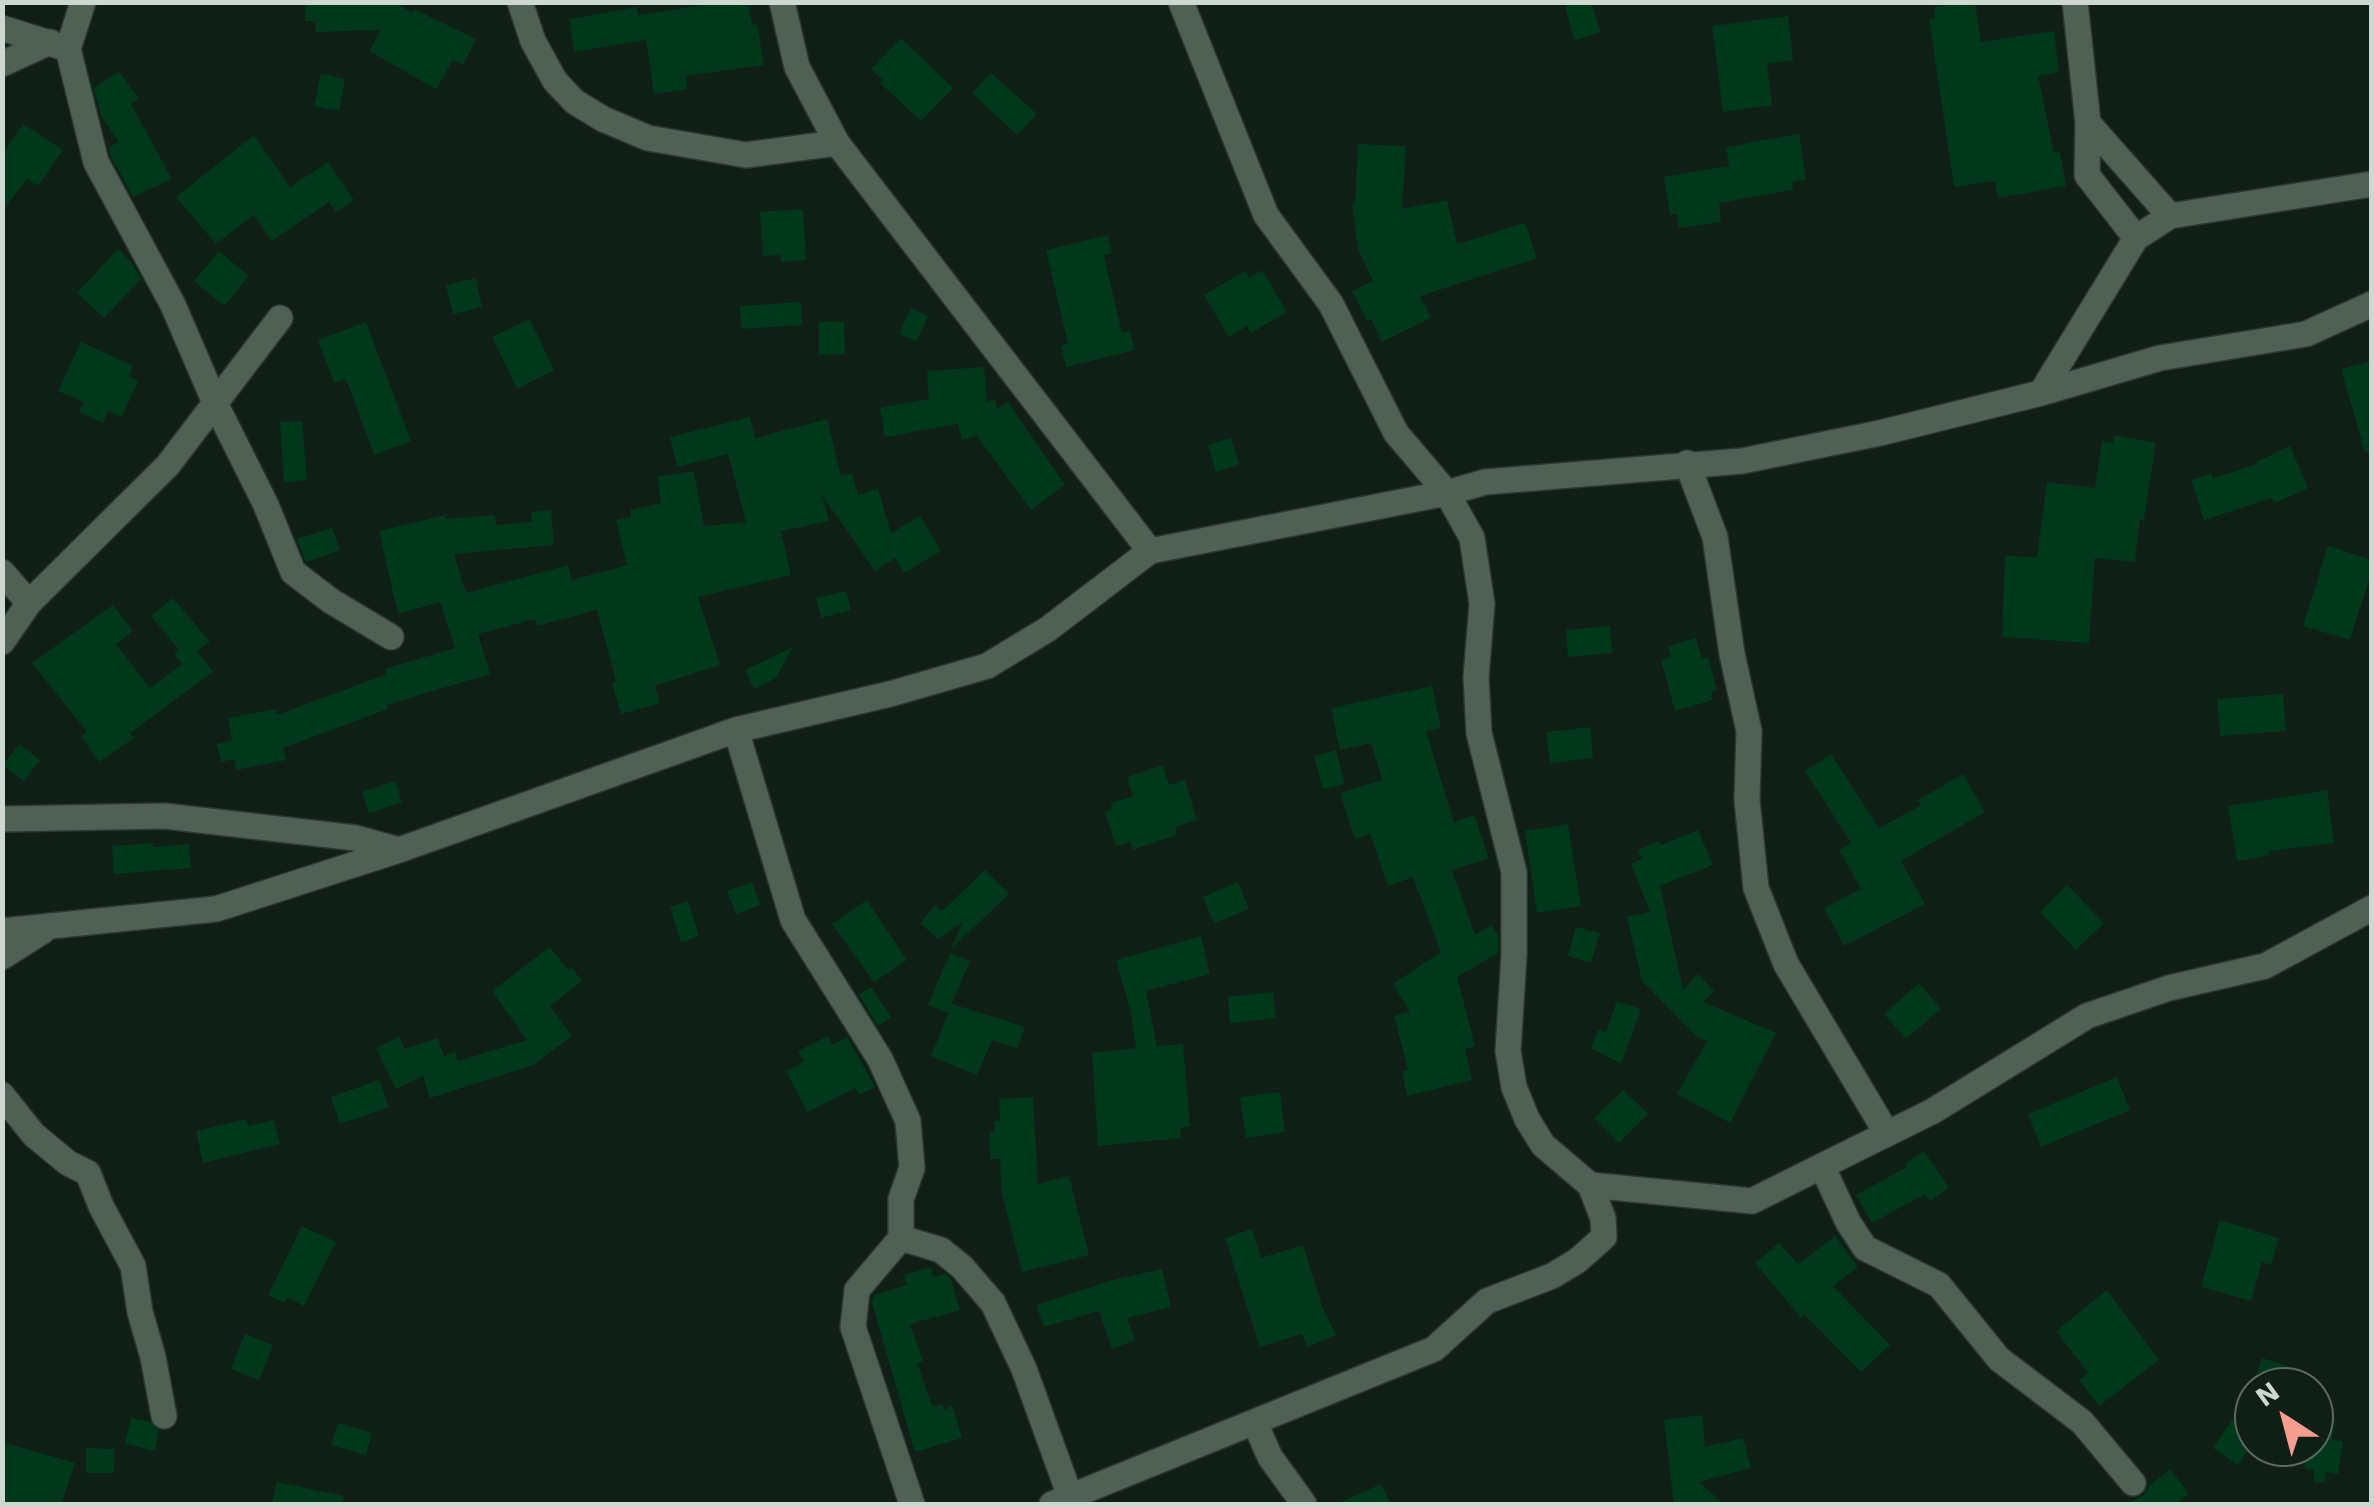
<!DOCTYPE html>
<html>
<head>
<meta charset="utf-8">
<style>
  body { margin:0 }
  #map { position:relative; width:2374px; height:1507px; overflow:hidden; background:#0f1f15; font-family:"Work Sans",sans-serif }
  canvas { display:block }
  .frame { position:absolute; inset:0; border:5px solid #cdd8d0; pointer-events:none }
  .north { position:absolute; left:2234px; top:1367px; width:100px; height:100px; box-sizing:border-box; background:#0f1f15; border:2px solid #5b6960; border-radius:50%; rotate:324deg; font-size:28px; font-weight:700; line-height:40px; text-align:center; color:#cdd8d0 }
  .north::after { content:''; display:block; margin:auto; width:35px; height:45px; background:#f59d8e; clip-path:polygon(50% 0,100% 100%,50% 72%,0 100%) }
</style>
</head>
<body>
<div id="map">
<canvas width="2374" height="1507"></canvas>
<div class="frame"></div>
<div class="north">N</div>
</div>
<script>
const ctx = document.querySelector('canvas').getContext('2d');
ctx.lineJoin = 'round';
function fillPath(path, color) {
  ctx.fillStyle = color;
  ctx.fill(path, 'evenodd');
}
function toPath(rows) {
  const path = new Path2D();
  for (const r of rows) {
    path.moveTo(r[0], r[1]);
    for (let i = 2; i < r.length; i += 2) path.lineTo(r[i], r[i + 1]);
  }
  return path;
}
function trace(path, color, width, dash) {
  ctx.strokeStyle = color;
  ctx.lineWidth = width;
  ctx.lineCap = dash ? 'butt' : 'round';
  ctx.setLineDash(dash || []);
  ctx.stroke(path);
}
fillPath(toPath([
  [305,2,392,2,412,12,414,9,476,39,463,65,453,60,436,89,369,51,381,30,316,32,315,21,305,21],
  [721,2,748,2,752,25,757,24,764,65,686,76,687,89,654,94,646,40,574,52,569,19,637,7,638,15],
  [1564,2,1591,2,1601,32,1574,40],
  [1963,2,1975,2,1981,42,2054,31,2059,72,2038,76,2054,153,2060,152,2066,186,1998,198,1995,181,1954,187,1929,19,1935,19,1934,7],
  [1788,16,1793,60,1767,64,1772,105,1723,112,1712,26],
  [901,38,953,88,921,121,880,83,883,80,871,69],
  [119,71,139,99,131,104,172,179,133,197,111,156,109,147,119,142,101,116,94,88],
  [991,73,1037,114,1017,135,972,93],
  [321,74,345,79,339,111,314,106],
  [23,124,63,150,38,186,27,179,2,211,2,155],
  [1799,134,1806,179,1792,182,1793,190,1719,203,1721,222,1679,228,1677,214,1670,215,1664,177,1729,166,1726,147],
  [254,135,290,187,328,162,354,200,336,212,329,202,272,241,254,215,216,244,176,197],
  [1358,144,1406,146,1402,209,1447,200,1457,244,1525,223,1537,258,1420,296,1431,318,1382,342,1371,319,1367,321,1352,291,1373,281,1358,249,1352,205,1355,204],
  [803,209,806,260,781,262,780,255,763,256,760,212],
  [1108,235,1112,253,1104,256,1122,333,1130,331,1135,350,1066,367,1061,346,1068,344,1046,250],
  [118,249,131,262,141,279,104,318,77,293],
  [219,251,249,276,224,306,194,281],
  [1262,270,1287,312,1251,333,1247,326,1229,337,1204,295,1245,271,1249,278],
  [476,278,482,307,453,314,446,285],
  [801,302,802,325,741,329,740,306],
  [911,308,928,316,917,341,899,334],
  [530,319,554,370,517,389,492,337],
  [844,321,845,354,819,355,819,322],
  [366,322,411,441,374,455,346,379,334,383,318,340],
  [81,342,133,366,128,376,138,381,122,417,108,411,103,423,79,412,84,402,58,391],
  [2372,361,2372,451,2365,452,2341,369],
  [984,367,987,402,995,399,997,409,1008,402,1065,485,1031,510,977,436,962,440,958,424,885,437,880,408,929,399,927,371],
  [750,417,755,438,827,419,841,476,852,473,858,495,878,489,891,533,920,516,941,551,904,573,895,558,875,571,822,495,829,521,781,531,791,575,698,597,720,665,655,686,660,703,621,714,612,683,616,681,597,610,537,626,535,619,478,634,490,674,386,705,388,709,283,748,286,760,236,770,234,759,221,762,217,744,232,741,228,718,276,709,277,715,387,674,385,669,455,648,440,602,398,614,379,531,445,515,446,519,495,515,496,525,532,522,531,512,551,510,554,545,454,554,466,593,568,565,572,580,627,565,616,520,631,517,630,510,661,503,657,477,694,471,704,526,746,522,728,454,677,467,670,437],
  [302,421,307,480,284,482,280,422],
  [2114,435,2156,443,2144,520,2140,519,2135,562,2095,558,2089,643,2002,637,2005,556,2037,557,2047,482,2095,488,2102,441,2113,443],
  [1231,438,1239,465,1216,472,1208,445],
  [2290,446,2308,488,2275,503,2272,498,2204,520,2191,480,2212,473,2213,478,2258,464,2256,462],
  [332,528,340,550,306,562,297,539],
  [2328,546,2372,560,2372,570,2350,640,2303,626],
  [846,591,851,610,821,618,816,598],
  [173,598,210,642,197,651,213,672,130,733,134,738,99,762,81,736,87,732,32,663,113,605,133,631,116,644,150,688,182,664,174,653,179,650,151,616],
  [1610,626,1612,653,1568,657,1566,630],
  [1696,638,1702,659,1708,657,1717,690,1711,692,1713,700,1675,711,1661,660,1671,657,1668,646],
  [793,647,776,678,754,689,745,670],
  [1432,686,1441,728,1426,731,1454,822,1474,815,1489,858,1452,870,1475,935,1492,925,1498,935,1498,953,1457,977,1475,1046,1465,1049,1472,1080,1407,1096,1402,1071,1408,1070,1394,1016,1410,1012,1393,984,1441,952,1413,877,1388,886,1370,834,1355,839,1340,793,1382,780,1371,743,1340,750,1331,708],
  [2283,694,2286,731,2220,736,2217,699],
  [1590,727,1593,758,1550,763,1546,732],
  [19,744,40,760,24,781,3,765],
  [1336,750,1345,784,1323,789,1314,756],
  [1831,754,1879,828,1921,805,1918,800,1963,774,1985,812,1901,861,1925,904,1844,946,1824,908,1861,889,1839,850,1851,843,1805,771],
  [1163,765,1169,785,1185,780,1197,820,1175,827,1177,835,1132,850,1130,842,1116,846,1105,812,1112,809,1111,803,1133,796,1127,777],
  [395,781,402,802,369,813,362,792],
  [2327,790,2334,843,2269,851,2270,855,2237,861,2228,806],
  [1568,824,1581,906,1537,913,1525,831],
  [1698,830,1713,865,1660,886,1683,990,1698,974,1714,991,1703,1002,1776,1033,1730,1123,1677,1094,1707,1041,1697,1037,1642,981,1627,917,1650,912,1631,864,1642,859,1638,850,1659,841,1661,845],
  [153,843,153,847,189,844,191,868,114,874,112,846],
  [985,870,1009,894,951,949,963,922,938,939,920,923,935,905,942,911],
  [752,882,760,905,736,914,727,891],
  [1238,882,1249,909,1214,923,1203,897],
  [2067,885,2104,923,2076,950,2040,912],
  [867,900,907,960,874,982,832,924],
  [688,901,699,936,681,942,670,907],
  [1576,927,1600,933,1591,963,1568,956],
  [1201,936,1210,974,1146,991,1157,1046,1183,1044,1190,1126,1180,1128,1181,1138,1098,1146,1092,1053,1136,1048,1130,1009,1116,960],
  [550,947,568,970,571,967,582,981,550,1006,572,1036,533,1065,430,1098,423,1076,396,1089,376,1048,399,1037,405,1049,438,1038,444,1056,455,1052,458,1061,527,1040,492,991],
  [950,953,970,961,948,1013,928,1005],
  [1919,983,1941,1009,1906,1039,1884,1014],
  [871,987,891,1017,878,1026,859,995],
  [1273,992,1276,1018,1230,1023,1228,997],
  [1617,1001,1641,1009,1621,1064,1591,1048,1598,1030,1606,1032],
  [952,1004,1025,1027,1018,1048,992,1040,977,1075,931,1056],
  [828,1036,832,1045,847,1037,875,1087,859,1095,855,1088,807,1112,786,1071,804,1062,798,1051],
  [2117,1077,2130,1110,2041,1147,2028,1114],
  [379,1080,389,1107,340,1124,331,1097],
  [1623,1090,1648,1114,1619,1143,1594,1118],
  [1280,1092,1285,1132,1246,1138,1240,1097],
  [1033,1097,1038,1184,1069,1176,1089,1255,1022,1272,1002,1193,1000,1159,990,1159,989,1132,995,1132,994,1121,1000,1121,999,1099],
  [246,1119,248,1126,274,1120,280,1144,203,1163,196,1131],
  [1924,1151,1949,1188,1930,1201,1925,1194,1872,1223,1856,1195,1907,1167,1905,1164],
  [2220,1220,2279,1238,2271,1265,2262,1262,2251,1301,2201,1287],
  [302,1226,336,1242,304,1306,287,1298,285,1303,268,1295],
  [1252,1229,1261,1258,1303,1245,1322,1306,1336,1335,1307,1347,1302,1334,1260,1347,1225,1238],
  [1835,1236,1858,1267,1833,1286,1890,1345,1861,1372,1805,1315,1801,1318,1755,1263,1779,1243,1798,1264],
  [931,1267,933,1277,945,1274,951,1279,960,1310,910,1324,923,1361,917,1363,933,1407,942,1404,944,1410,952,1405,962,1438,915,1452,872,1303,874,1295,907,1285,904,1275],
  [1162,1269,1171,1307,1127,1318,1135,1340,1112,1349,1099,1311,1044,1327,1036,1305,1113,1280],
  [2107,1290,2159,1360,2099,1406,2079,1380,2088,1373,2056,1331],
  [245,1334,273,1345,259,1380,231,1369],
  [2262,1358,2290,1367,2283,1387,2252,1387],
  [1702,1415,1705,1447,1743,1438,1751,1468,1699,1482,1724,1504,1674,1504,1664,1420],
  [2314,1416,2335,1419,2332,1440,2343,1441,2338,1474,2326,1472,2324,1483,2314,1482,2314,1470,2304,1469,2308,1447,2314,1447],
  [2234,1417,2254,1429,2254,1441,2238,1465,2213,1448],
  [131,1418,149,1421,159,1431,155,1451,125,1444],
  [338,1423,372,1433,366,1455,331,1445],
  [2,1442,75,1463,61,1504,2,1504],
  [86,1448,115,1449,114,1473,86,1473],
  [2170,1469,2189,1494,2175,1504,2125,1504,2143,1496,2149,1486],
  [277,1482,344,1496,343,1504,272,1504],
  [1381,1484,1391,1504,1336,1504]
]), '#01381c');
const minor = toPath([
  [83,2,68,49,96,162,173,305,216,405,266,505,293,572,331,601,391,637],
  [520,2,533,41,555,81,575,102,603,119,648,138,746,155,837,143,1150,551],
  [782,2,797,67,837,143],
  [1181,2,1266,215,1331,304,1396,433,1447,493,1472,538,1482,604,1476,677,1479,733,1514,872,1514,955,1508,1051,1514,1087,1527,1119,1543,1145,1590,1185,1752,1201,1822,1166],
  [2,28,68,49],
  [2,64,50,42],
  [2088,123,2170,216],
  [2136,238,2170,216,2372,184],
  [2041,393,2136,238,2087,175,2088,123,2075,2],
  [1687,463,1715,537,1732,654,1749,731,1747,800,1756,888,1786,964,1886,1132],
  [2,572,29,603],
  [2,642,29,603,168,465,280,318],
  [736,730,793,920,880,1059,908,1121,912,1168,901,1199,901,1238,857,1290,853,1327,912,1504],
  [2,819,165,816,356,838,399,850,736,730,890,694,987,666,1048,629,1150,551,1447,493,1485,482,1742,461,1880,433,2041,393,2160,358,2306,334,2372,304],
  [2,931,216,909,399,850],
  [2,957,43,931],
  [2,1095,34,1135,68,1163,88,1173,101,1206,133,1266,140,1312,153,1357,164,1416],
  [901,1238,941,1250,962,1267,993,1303,1024,1369,1070,1496],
  [1255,1423,1270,1457,1304,1504],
  [2133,1483,2082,1422,1999,1359,1939,1285,1865,1248,1848,1222,1822,1166,1933,1111,2087,1016,2169,988,2265,966,2372,908],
  [1052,1504,1434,1349,1487,1301,1552,1276,1577,1261,1604,1237,1603,1218,1590,1185]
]);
trace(minor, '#2d3730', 28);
trace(minor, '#4f6154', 25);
</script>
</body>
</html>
